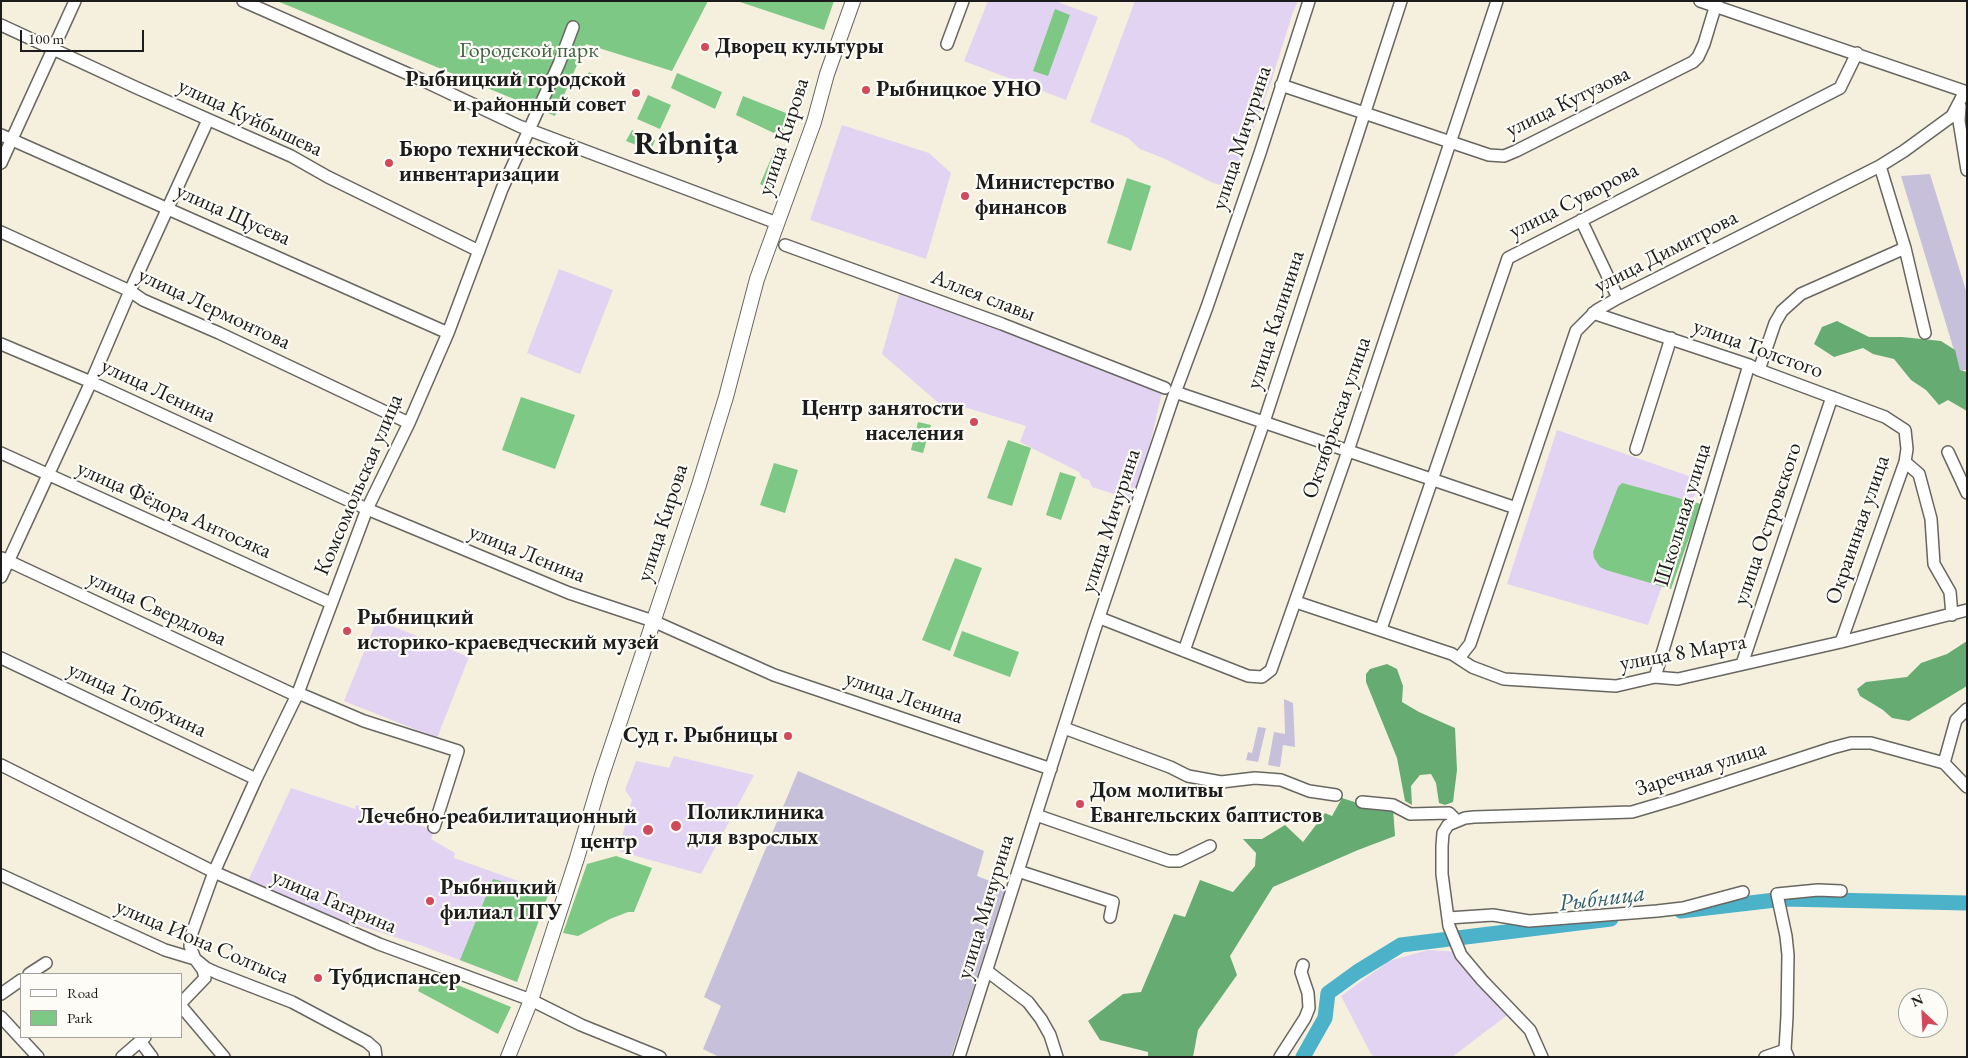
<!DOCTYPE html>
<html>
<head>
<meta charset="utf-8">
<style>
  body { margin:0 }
  #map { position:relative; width:1968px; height:1058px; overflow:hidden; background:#f5efdd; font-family:"EB Garamond",serif }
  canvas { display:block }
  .frame { position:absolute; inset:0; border:2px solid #1c1c1c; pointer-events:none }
  .legend { position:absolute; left:20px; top:973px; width:162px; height:65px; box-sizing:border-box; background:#fdfcf7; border:1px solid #a3a29f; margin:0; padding:6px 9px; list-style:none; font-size:15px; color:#1c1c1c }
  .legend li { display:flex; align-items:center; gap:10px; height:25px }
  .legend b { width:25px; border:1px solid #a3a29f }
  .north { position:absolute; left:1898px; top:988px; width:50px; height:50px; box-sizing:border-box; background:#fdfcf7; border:1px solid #a3a29f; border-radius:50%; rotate:335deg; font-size:14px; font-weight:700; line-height:20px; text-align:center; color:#1c1c1c }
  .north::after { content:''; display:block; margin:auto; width:18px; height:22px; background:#d1495b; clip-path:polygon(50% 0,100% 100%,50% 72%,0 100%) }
  .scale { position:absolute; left:20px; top:30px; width:124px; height:22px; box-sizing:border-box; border:2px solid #1c1c1c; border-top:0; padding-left:6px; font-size:15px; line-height:18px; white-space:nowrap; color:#1c1c1c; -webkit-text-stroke:4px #fdfcf7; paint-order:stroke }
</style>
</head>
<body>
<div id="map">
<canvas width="1968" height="1058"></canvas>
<div class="frame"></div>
<ul class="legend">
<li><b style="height:6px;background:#fff"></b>Road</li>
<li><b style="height:14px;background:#7ec885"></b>Park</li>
</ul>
<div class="north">N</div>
<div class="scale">100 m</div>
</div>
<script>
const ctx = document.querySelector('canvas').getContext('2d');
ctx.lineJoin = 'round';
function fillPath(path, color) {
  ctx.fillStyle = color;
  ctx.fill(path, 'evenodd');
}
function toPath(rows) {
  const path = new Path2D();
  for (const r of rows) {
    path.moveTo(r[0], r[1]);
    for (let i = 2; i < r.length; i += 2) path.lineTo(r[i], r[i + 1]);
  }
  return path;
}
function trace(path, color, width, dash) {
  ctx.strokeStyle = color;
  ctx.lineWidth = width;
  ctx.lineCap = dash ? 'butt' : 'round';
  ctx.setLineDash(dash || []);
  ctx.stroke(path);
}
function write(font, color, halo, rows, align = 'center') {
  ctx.font = font + ' "EB Garamond",serif';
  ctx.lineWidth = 4.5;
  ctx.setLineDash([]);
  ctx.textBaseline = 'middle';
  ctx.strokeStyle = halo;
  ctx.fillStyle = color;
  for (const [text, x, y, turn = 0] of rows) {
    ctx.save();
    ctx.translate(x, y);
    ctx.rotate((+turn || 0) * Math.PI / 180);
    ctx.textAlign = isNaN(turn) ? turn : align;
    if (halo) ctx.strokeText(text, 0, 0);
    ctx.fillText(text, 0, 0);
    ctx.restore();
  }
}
fillPath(toPath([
  [988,1,1055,1,1098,17,1066,100,964,61],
  [1135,1,1298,1,1293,12,1272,79,1254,128,1232,180,1230,187,1213,183,1163,158,1140,149,1128,138,1090,122],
  [842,125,929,153,951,173,926,259,810,220],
  [559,269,613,290,580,374,527,353],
  [900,291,1057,349,1162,392,1137,501,1092,487,1089,480,1082,478,1079,472,1020,442,1026,426,961,406,942,406,882,354],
  [1557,430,1700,480,1648,625,1507,584],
  [377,620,469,657,437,738,344,701],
  [674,756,754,775,701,874,618,851,632,800,625,790,636,761,669,768],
  [291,788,355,809,356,805,434,830,431,839,455,853,454,858,549,892,517,982,423,946,311,910,248,881],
  [1428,950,1463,952,1510,1013,1452,1057,1375,1057,1371,1054,1341,996,1389,961]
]), '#e3d3f2');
fillPath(toPath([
  [1930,174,1967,294,1967,370,1960,370,1901,176],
  [1284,699,1293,703,1295,747,1283,745,1280,767,1268,765,1274,732,1285,734],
  [1258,727,1266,728,1258,762,1246,760,1248,752,1252,753],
  [798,771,984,851,977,876,1006,887,951,1057,719,1057,703,1049,721,1006,704,997]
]), '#c6c0da');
fillPath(toPath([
  [277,1,708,1,672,71,586,44,555,116],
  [737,1,834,1,824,30],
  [1055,9,1070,15,1048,76,1033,71],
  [589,72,604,79,602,85,586,78],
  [677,73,722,92,715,109,671,88],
  [648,95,671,105,660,129,637,119],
  [743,96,791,115,780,136,736,115],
  [632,130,655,140,651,151,626,141],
  [777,145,786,148,771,190,760,184],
  [1127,178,1151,186,1131,251,1107,243],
  [521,397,575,415,555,469,502,450],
  [918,422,931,425,923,453,911,450],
  [1008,440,1031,448,1012,506,987,498],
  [774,463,798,470,785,513,760,505],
  [1060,472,1076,477,1061,520,1046,515],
  [1622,483,1701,504,1671,589,1606,570,1600,567,1594,558,1593,552,1618,487],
  [955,558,982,568,950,651,922,640],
  [962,631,1019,652,1010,677,953,656],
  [616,856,652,868,634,912,628,912,610,919,578,936,563,933,587,864],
  [493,879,549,892,517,982,460,960],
  [426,972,511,1007,498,1034,418,991]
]), '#7ec885');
fillPath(toPath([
  [1837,321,1869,337,1902,337,1941,341,1955,350,1960,370,1967,372,1967,411,1948,400,1939,405,1926,390,1911,380,1894,359,1873,354,1863,348,1834,357,1814,344,1822,327],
  [1967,641,1967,686,1909,721,1892,718,1883,710,1860,696,1857,689,1866,682,1907,677,1921,663,1947,654],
  [1387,664,1397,669,1403,686,1402,702,1419,712,1455,728,1457,770,1453,802,1445,805,1439,803,1436,783,1431,774,1420,775,1411,786,1412,805,1405,801,1397,758,1366,682,1366,674,1370,669],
  [1342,798,1370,807,1393,808,1395,836,1358,850,1273,887,1230,956,1237,975,1198,1030,1193,1057,1148,1057,1148,1052,1100,1040,1088,1021,1123,994,1141,992,1174,914,1185,917,1200,880,1233,892,1255,866,1256,853,1243,839,1262,839,1285,825,1303,842,1325,813,1332,816]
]), '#66ac72');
trace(toPath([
  [1681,911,1784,899,1967,903],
  [1303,1057,1325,1018,1328,993,1357,972,1401,945,1611,919]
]), '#4bb2c9', 15);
const minor = toPath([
  [243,1,422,80,519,126,777,223],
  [1700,1,1967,92],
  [1,25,137,88,291,156,328,177,479,251],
  [947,44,963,1],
  [1281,85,1489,155,1504,156,1516,151,1693,62,1698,57,1704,44,1717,1],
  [1960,106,1959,121,1967,170],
  [1,135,448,333],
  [1,163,75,1],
  [1880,166,1905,248,1925,333],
  [1581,220,1618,298],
  [1,232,130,291,143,300,219,333,409,423],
  [785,245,1002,324,1165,388],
  [1593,313,1749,365,1759,370,1885,417,1905,430,1907,449,1905,462,1841,642],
  [1,344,91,382,367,509,569,593,653,621,774,675,1051,769],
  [1759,370,1775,323,1782,311,1801,294,1905,248],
  [1175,392,1516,508],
  [1636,449,1671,338],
  [1948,452,1967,493],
  [1,453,331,603],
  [1905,462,1919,474,1931,519,1934,564,1950,592,1952,615],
  [2,558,297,696],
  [1,577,91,382,130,291,208,120],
  [1296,602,1452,654,1472,667,1504,679,1616,686,1655,677,1678,679,1841,642,1967,610],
  [1100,618,1248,676,1262,677,1271,670,1348,451,1497,1],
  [1381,629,1508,258,1840,88,1857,53],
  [1184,651,1264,422,1401,1],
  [1,658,256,779],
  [1459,658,1470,644,1576,331,1597,310,1618,298,1880,166,1904,151,1952,116,1965,91],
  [1742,664,1832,397],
  [1655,677,1749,365],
  [298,693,364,721,458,751,434,827],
  [1064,728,1170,767,1188,776,1221,782,1255,778,1281,780,1309,791,1336,795],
  [1944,763,1956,720,1967,709],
  [1,765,214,872,379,944,531,1000,581,1025,660,1057],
  [1362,802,1393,805,1410,814,1449,813,1457,821],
  [1036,815,1169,861,1179,861,1210,846],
  [1018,871,1113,902,1110,917],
  [1,875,165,950,195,959,206,968,217,973,292,1002,367,1042,375,1049,376,1057],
  [1448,918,1493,915,1529,921,1657,911,1683,908,1743,892],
  [987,971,1028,1002,1041,1019,1050,1035,1057,1057],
  [29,974,46,963],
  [1,994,21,980],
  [181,1003,205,978,203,970,195,959,190,946,192,933,214,872,256,779,298,693,367,509,409,423,448,333,502,189,559,64,573,27],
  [181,1006,224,1057],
  [1,1017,38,1057],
  [140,1041,152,1057],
  [122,1057,145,1037],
  [959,1057,1094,632,1173,398,1207,307,1260,153,1309,1],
  [1280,1057,1305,1018,1309,1008,1308,993,1301,972,1303,965],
  [1542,1057,1530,1030,1482,980,1461,955,1449,926,1442,874,1442,846,1443,833,1448,825,1465,818,1474,817,1632,812,1676,799,1832,748,1851,743,1871,743,1944,763,1967,787],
  [1765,1057,1785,1050],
  [1788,1057,1785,1050,1787,1016,1788,955,1786,936,1777,894,1818,890,1841,891]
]);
const major = toPath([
  [508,1057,531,1000,577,858,601,778,699,485,726,397,757,279,814,122,827,74,853,1]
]);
trace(minor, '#686660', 14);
trace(major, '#686660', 16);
trace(minor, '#fff', 11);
trace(major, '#fff', 14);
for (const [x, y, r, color] of [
  [705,47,5,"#d1495b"],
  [866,90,5,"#d1495b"],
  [636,93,5,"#d1495b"],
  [389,163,5,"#d1495b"],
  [965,196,5,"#d1495b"],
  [974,422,5,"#d1495b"],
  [347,631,5,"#d1495b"],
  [788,736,5,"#d1495b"],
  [1080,804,5,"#d1495b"],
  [676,826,6,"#d1495b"],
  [648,830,6,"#d1495b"],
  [430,901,5,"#d1495b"],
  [318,978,5,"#d1495b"]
]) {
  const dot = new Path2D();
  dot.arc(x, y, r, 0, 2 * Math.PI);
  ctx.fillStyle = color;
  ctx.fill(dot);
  trace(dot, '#fdfcf7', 2);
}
write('bold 22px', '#1c1c1c', '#fdfcf7', [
  ["Дворец культуры",715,47],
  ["Рыбницкий городской",626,80,"right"],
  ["и районный совет",626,105,"right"],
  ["Рыбницкое УНО",876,90],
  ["Бюро технической",399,150],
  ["инвентаризации",399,175],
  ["Министерство",975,183],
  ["финансов",975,208],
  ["Центр занятости",964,409,"right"],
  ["населения",964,434,"right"],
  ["Рыбницкий",357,618],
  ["историко-краеведческий музей",357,643],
  ["Суд г. Рыбницы",778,736,"right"],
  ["Дом молитвы",1090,791],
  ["Евангельских баптистов",1090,816],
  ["Поликлиника",687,813],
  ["для взрослых",687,838],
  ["Лечебно-реабилитационный",637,817,"right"],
  ["центр",637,842,"right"],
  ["Рыбницкий",440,888],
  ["филиал ПГУ",440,913],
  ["Тубдиспансер",328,978]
], 'left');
write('22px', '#436146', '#fdfcf7', [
  ["Городской парк",529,51]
]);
write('22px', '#1c1c1c', '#fdfcf7', [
  ["улица Кутузова",1568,102,-26],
  ["улица Куйбышева",250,118,25],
  ["улица Кирова",784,137,-72],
  ["улица Мичурина",1242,138,-72],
  ["улица Суворова",1574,201,-27],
  ["улица Щусева",233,215,24],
  ["улица Димитрова",1666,252,-27],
  ["Аллея славы",983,296,21],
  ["улица Лермонтова",214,309,25],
  ["улица Калинина",1276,320,-72],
  ["улица Толстого",1758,349,20],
  ["улица Ленина",158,391,25],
  ["Октябрьская улица",1337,418,-71],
  ["Комсомольская улица",359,485,-67],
  ["улица Фёдора Антосяка",174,510,24],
  ["Школьная улица",1683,515,-73],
  ["улица Мичурина",1111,521,-72],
  ["улица Кирова",663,523,-72],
  ["улица Островского",1768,524,-71],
  ["Окраинная улица",1858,530,-71],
  ["улица Ленина",527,554,22],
  ["улица Свердлова",157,609,25],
  ["улица 8 Марта",1683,653,-10],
  ["улица Ленина",904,698,19],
  ["улица Толбухина",137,700,25],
  ["Заречная улица",1701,769,-18],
  ["улица Гагарина",334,902,23],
  ["улица Мичурина",986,907,-73],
  ["улица Иона Солтыса",202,942,23]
]);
write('italic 24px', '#31606a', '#fdfcf7', [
  ["Рыбница",1602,899,-7]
]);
write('bold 32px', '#1c1c1c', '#fdfcf7', [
  ["Rîbnița",686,145]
]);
</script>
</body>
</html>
